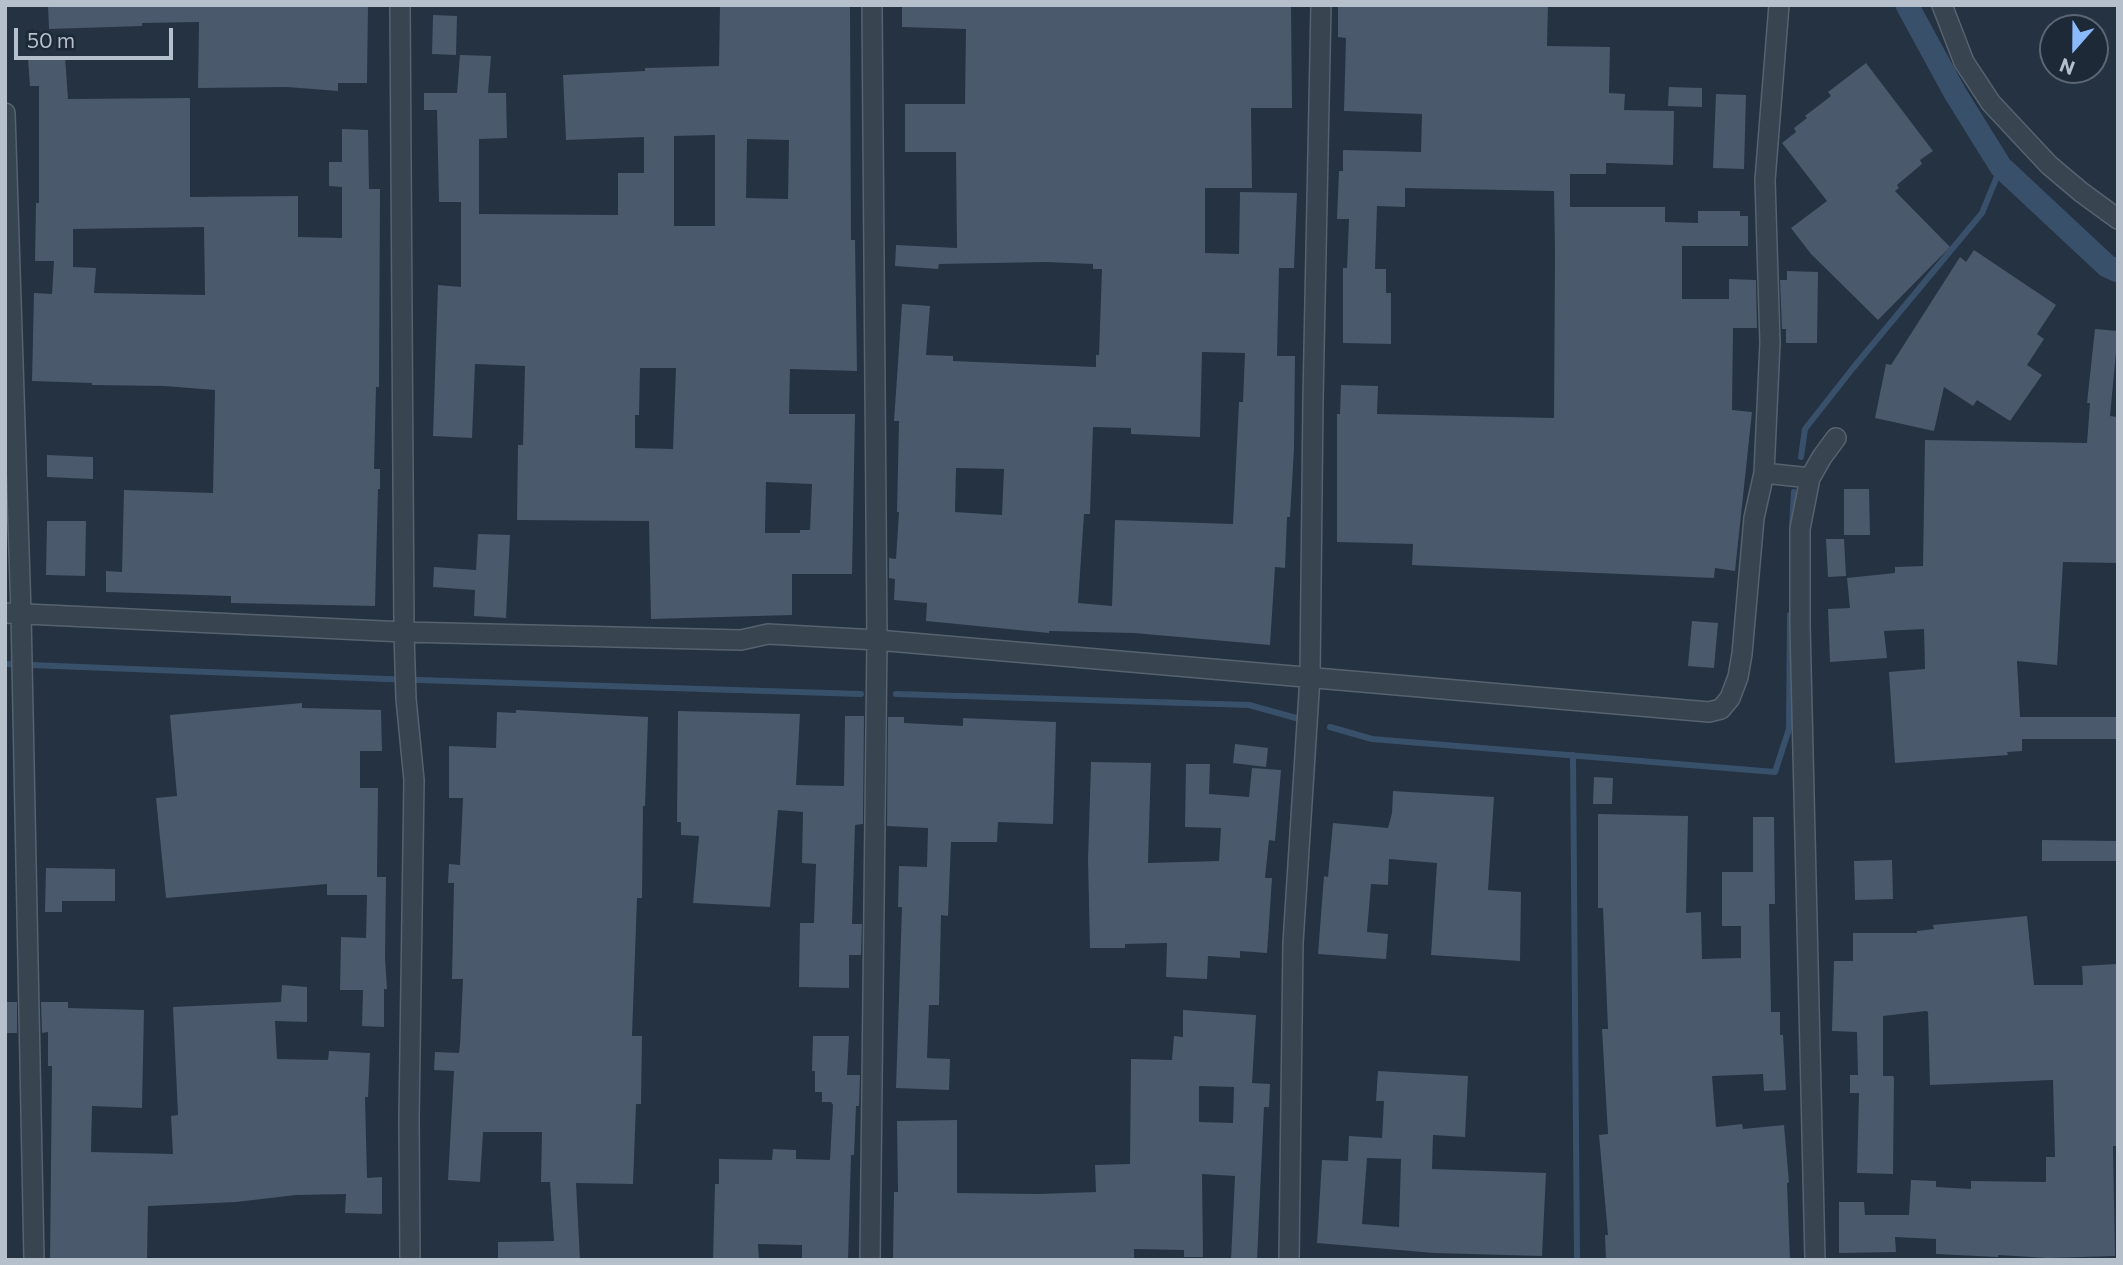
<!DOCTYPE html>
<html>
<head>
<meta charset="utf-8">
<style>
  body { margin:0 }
  #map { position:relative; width:2123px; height:1265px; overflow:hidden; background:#243242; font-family:Commissioner,sans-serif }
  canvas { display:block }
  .frame { position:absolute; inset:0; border:7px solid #b6bfcc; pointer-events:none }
  .north { position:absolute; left:2039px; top:14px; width:70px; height:70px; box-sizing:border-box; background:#1e2937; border:2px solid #5b6573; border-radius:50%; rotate:201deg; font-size:19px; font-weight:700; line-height:28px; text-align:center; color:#b6bfcc }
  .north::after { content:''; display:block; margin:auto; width:24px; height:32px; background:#8abafc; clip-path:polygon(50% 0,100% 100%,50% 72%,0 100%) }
  .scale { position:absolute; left:14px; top:28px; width:159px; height:32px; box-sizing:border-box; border:4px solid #b6bfcc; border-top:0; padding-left:9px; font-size:21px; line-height:24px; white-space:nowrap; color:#b6bfcc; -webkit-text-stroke:5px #1e2937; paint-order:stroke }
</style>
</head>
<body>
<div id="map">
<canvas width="2123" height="1265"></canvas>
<div class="frame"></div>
<div class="north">N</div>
<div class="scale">50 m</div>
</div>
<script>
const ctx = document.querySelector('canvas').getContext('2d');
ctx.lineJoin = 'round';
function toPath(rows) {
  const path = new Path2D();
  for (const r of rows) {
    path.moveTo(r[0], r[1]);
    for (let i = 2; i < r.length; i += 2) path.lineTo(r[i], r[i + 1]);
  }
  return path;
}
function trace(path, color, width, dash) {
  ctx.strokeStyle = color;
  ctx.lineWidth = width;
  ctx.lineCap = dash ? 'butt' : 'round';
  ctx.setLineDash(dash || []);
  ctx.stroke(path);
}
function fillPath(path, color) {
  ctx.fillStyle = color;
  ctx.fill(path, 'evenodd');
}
trace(toPath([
  [1801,457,1805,429,1853,368,1982,213,2001,167],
  [1792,527,1794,492],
  [5,664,386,679,861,694],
  [896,694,1249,705,1296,718],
  [1330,727,1372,739,1775,772,1789,729,1790,615],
  [1573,755,1577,1260]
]), '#39506b', 6);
trace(toPath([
  [1907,5,1955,93,2001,167,2107,266,2118,271]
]), '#39506b', 23);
fillPath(toPath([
  [48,5,368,5,367,83,338,83,338,91,287,87,198,88,199,22,142,23,142,26,49,29],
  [720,5,850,5,851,240,855,240,857,371,790,369,789,414,855,414,852,574,792,574,792,615,651,619,649,521,517,520,518,445,523,445,525,366,475,364,472,438,433,436,438,285,461,287,461,202,439,202,437,110,424,110,424,93,457,93,460,55,491,56,488,93,506,93,507,138,479,139,479,214,618,215,618,173,644,173,644,137,566,140,563,75,645,71,645,68,719,66],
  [715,135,715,226,674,226,674,136],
  [747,139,789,140,788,199,746,198],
  [640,368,676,368,673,449,635,448,635,415,639,415],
  [766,482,812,484,810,530,800,530,800,533,765,533],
  [902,5,1291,5,1292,108,1251,108,1252,188,1205,188,1205,253,1239,254,1240,192,1297,193,1294,268,1279,268,1277,356,1295,356,1294,449,1290,517,1287,517,1285,568,1275,567,1270,645,1134,633,1049,631,1049,633,926,621,927,603,894,600,895,579,889,578,889,558,896,559,899,512,897,512,899,421,894,421,902,304,930,306,926,355,953,356,953,361,1096,367,1096,355,1099,355,1102,269,1093,269,1093,264,1047,262,939,264,938,269,895,266,896,245,957,248,956,152,905,152,905,104,965,104,966,29,902,27],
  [1202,352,1245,353,1243,402,1239,402,1233,524,1115,520,1112,606,1078,603,1084,514,1090,514,1093,427,1131,428,1131,434,1200,437],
  [956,468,1004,469,1002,515,955,512],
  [1338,5,1548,5,1547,46,1610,47,1609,93,1625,94,1624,110,1674,111,1673,165,1606,163,1606,174,1570,174,1570,207,1665,207,1665,222,1698,223,1698,211,1740,211,1740,216,1748,216,1748,246,1682,246,1682,299,1729,299,1729,279,1756,280,1757,328,1733,328,1732,410,1752,412,1735,571,1715,568,1714,578,1412,565,1413,544,1337,542,1337,414,1340,414,1341,385,1378,386,1377,414,1554,418,1555,252,1554,191,1405,188,1405,207,1377,206,1375,269,1386,269,1386,293,1391,293,1391,344,1343,343,1343,268,1347,268,1349,219,1337,219,1339,171,1343,171,1343,150,1421,152,1422,114,1344,111,1346,38,1338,37],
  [433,15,457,16,456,55,432,54],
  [65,56,68,99,190,98,190,197,298,196,298,237,342,238,342,187,329,186,329,162,342,162,342,129,368,130,369,189,380,189,379,387,376,387,374,469,380,469,380,489,378,489,375,606,231,603,231,596,106,592,106,571,122,572,124,490,213,493,215,390,164,386,92,385,92,383,32,381,34,293,52,294,54,261,35,261,36,203,39,203,39,86,30,86,28,59],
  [204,227,205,295,94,293,96,268,73,267,73,229],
  [1866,63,1933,151,1920,160,1922,164,1897,185,1899,188,1895,191,1950,247,1878,320,1811,254,1791,228,1827,201,1782,143,1796,132,1794,128,1807,118,1805,116,1831,96,1828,92],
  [1669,87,1702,88,1702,107,1668,106],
  [1716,94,1746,95,1744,169,1713,168],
  [1974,250,2056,305,2037,334,2044,339,2027,365,2042,375,2010,421,1977,400,1973,406,1944,387,1934,431,1875,418,1886,364,1891,365,1960,257,1966,262],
  [1787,271,1818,272,1817,343,1786,343,1786,329,1782,329,1780,280,1787,280],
  [2095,329,2118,331,2110,416,2118,417,2118,563,2063,562,2057,665,2017,661,2020,717,2118,717,2118,739,2022,739,2022,751,2007,752,2008,755,1895,763,1889,672,1925,669,1924,629,1884,631,1887,658,1830,662,1828,609,1850,608,1847,578,1895,573,1895,567,1923,566,1925,440,2087,443,2090,403,2087,403],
  [47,455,93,457,93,479,47,477],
  [1844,489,1869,489,1870,535,1844,535],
  [47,521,86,521,85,576,46,575],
  [478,534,510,535,506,618,474,616,475,590,433,587,434,567,476,570],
  [1826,539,1844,539,1846,576,1828,577],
  [1692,621,1718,623,1714,668,1688,666],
  [302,703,302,708,381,710,382,751,360,751,360,788,378,788,377,877,386,877,385,958,387,989,384,989,384,1027,362,1026,363,990,340,990,341,937,366,938,367,895,327,895,327,884,166,898,156,798,177,796,170,715],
  [516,710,648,717,645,806,643,806,642,898,637,898,632,1036,642,1036,641,1104,636,1104,633,1184,576,1183,580,1260,498,1260,498,1242,554,1241,550,1182,541,1182,542,1132,483,1132,480,1182,448,1180,454,1071,434,1070,435,1052,459,1053,460,1045,463,979,452,979,454,883,448,883,449,864,460,865,463,798,449,798,449,746,496,748,497,712,516,713],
  [678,711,800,714,796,785,844,786,845,716,864,716,863,824,855,825,852,924,862,924,861,955,849,955,849,988,799,987,800,923,814,923,816,864,802,863,803,812,778,810,770,907,693,903,699,836,681,835,681,822,677,822],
  [888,717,904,717,904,723,963,726,963,718,1056,722,1053,824,998,822,997,842,951,842,948,916,941,915,939,1005,929,1005,927,1058,950,1059,949,1090,896,1088,902,907,898,907,899,866,927,867,928,828,887,826],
  [1235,744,1268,748,1266,767,1233,763],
  [1091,762,1151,763,1148,863,1219,861,1221,828,1185,827,1186,764,1210,764,1209,794,1249,797,1252,768,1281,770,1275,841,1269,840,1265,878,1272,878,1267,953,1240,951,1240,958,1208,956,1207,979,1166,977,1167,943,1125,944,1125,948,1090,948,1088,860],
  [1594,777,1613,778,1612,804,1593,804],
  [1393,791,1494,797,1488,890,1521,892,1520,961,1431,955,1437,863,1389,859,1388,885,1371,884,1367,932,1388,934,1386,959,1318,954,1324,876,1328,877,1333,823,1388,828,1392,813],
  [1598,814,1688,816,1686,913,1701,912,1702,959,1741,958,1741,926,1722,926,1722,872,1753,872,1753,817,1774,817,1775,904,1769,904,1771,1012,1780,1012,1780,1035,1783,1035,1786,1090,1764,1091,1763,1074,1712,1076,1716,1127,1742,1124,1743,1129,1784,1125,1789,1182,1787,1183,1790,1260,1606,1260,1605,1235,1608,1235,1599,1135,1608,1134,1602,1029,1608,1029,1603,908,1598,908],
  [2042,840,2118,841,2118,861,2042,861],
  [1892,860,1893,899,1855,900,1854,861],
  [46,868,115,869,115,901,62,901,62,912,45,912],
  [2027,916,2034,985,2083,985,2082,966,2116,964,2118,1146,2113,1146,2115,1256,2048,1258,1998,1255,1998,1257,1936,1254,1936,1239,1895,1237,1896,1252,1839,1253,1839,1202,1864,1202,1865,1215,1909,1215,1911,1180,1936,1181,1936,1187,1971,1189,1971,1181,2046,1182,2046,1157,2055,1157,2053,1080,1930,1085,1928,1012,1926,1011,1883,1016,1883,1076,1893,1076,1894,1078,1893,1174,1857,1173,1859,1093,1850,1093,1850,1075,1858,1075,1857,1032,1832,1031,1834,961,1853,961,1853,933,1917,933,1917,931,1934,929,1933,925],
  [282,985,307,987,307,1022,275,1021,277,1059,328,1060,329,1051,370,1053,368,1097,365,1097,367,1178,382,1177,382,1214,345,1213,346,1194,296,1195,236,1202,148,1206,147,1260,50,1260,52,1066,48,1066,48,1032,42,1033,41,1002,68,1002,68,1008,144,1010,142,1108,92,1106,91,1152,173,1154,171,1116,178,1115,173,1007,281,1002],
  [5,1002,17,1002,17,1033,5,1033],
  [1183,1010,1256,1015,1252,1083,1270,1084,1269,1107,1264,1107,1257,1260,1231,1260,1235,1176,1202,1174,1203,1257,1184,1257,1184,1250,1134,1249,1134,1260,893,1260,894,1192,898,1192,897,1121,957,1120,957,1193,1038,1194,1096,1192,1095,1165,1130,1164,1131,1059,1172,1060,1174,1036,1183,1037],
  [1199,1086,1234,1087,1233,1123,1199,1122],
  [813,1036,849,1036,847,1075,860,1075,859,1106,856,1106,854,1155,851,1155,848,1260,802,1260,802,1245,758,1244,759,1260,713,1260,715,1184,719,1184,719,1159,772,1160,773,1149,796,1150,796,1159,830,1160,833,1105,831,1102,822,1102,822,1092,815,1092,815,1071,812,1071],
  [1378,1071,1468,1076,1465,1137,1433,1135,1432,1169,1546,1173,1542,1256,1434,1253,1317,1243,1322,1160,1348,1161,1349,1136,1382,1138,1384,1101,1376,1101],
  [1367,1158,1401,1159,1399,1227,1362,1224]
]), '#4a596b');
const minor = toPath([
  [400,5,404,632,406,699,414,780,409,1119,410,1260],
  [1942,5,1964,62,1991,103,2049,165,2081,192,2118,219],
  [5,113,21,613,34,1260],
  [1764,473,1810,478],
  [5,613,404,632,741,640,768,634,877,640,1709,712,1721,709,1730,698,1738,677,1742,654,1754,518,1764,473,1770,343,1765,180,1779,5],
  [870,1260,877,640,872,5],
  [1289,1260,1293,943,1310,677,1313,399,1321,5],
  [1815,1260,1800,625,1800,529,1810,478,1822,457,1836,438]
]);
trace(minor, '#57626f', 22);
trace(minor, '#394451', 19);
</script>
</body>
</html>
